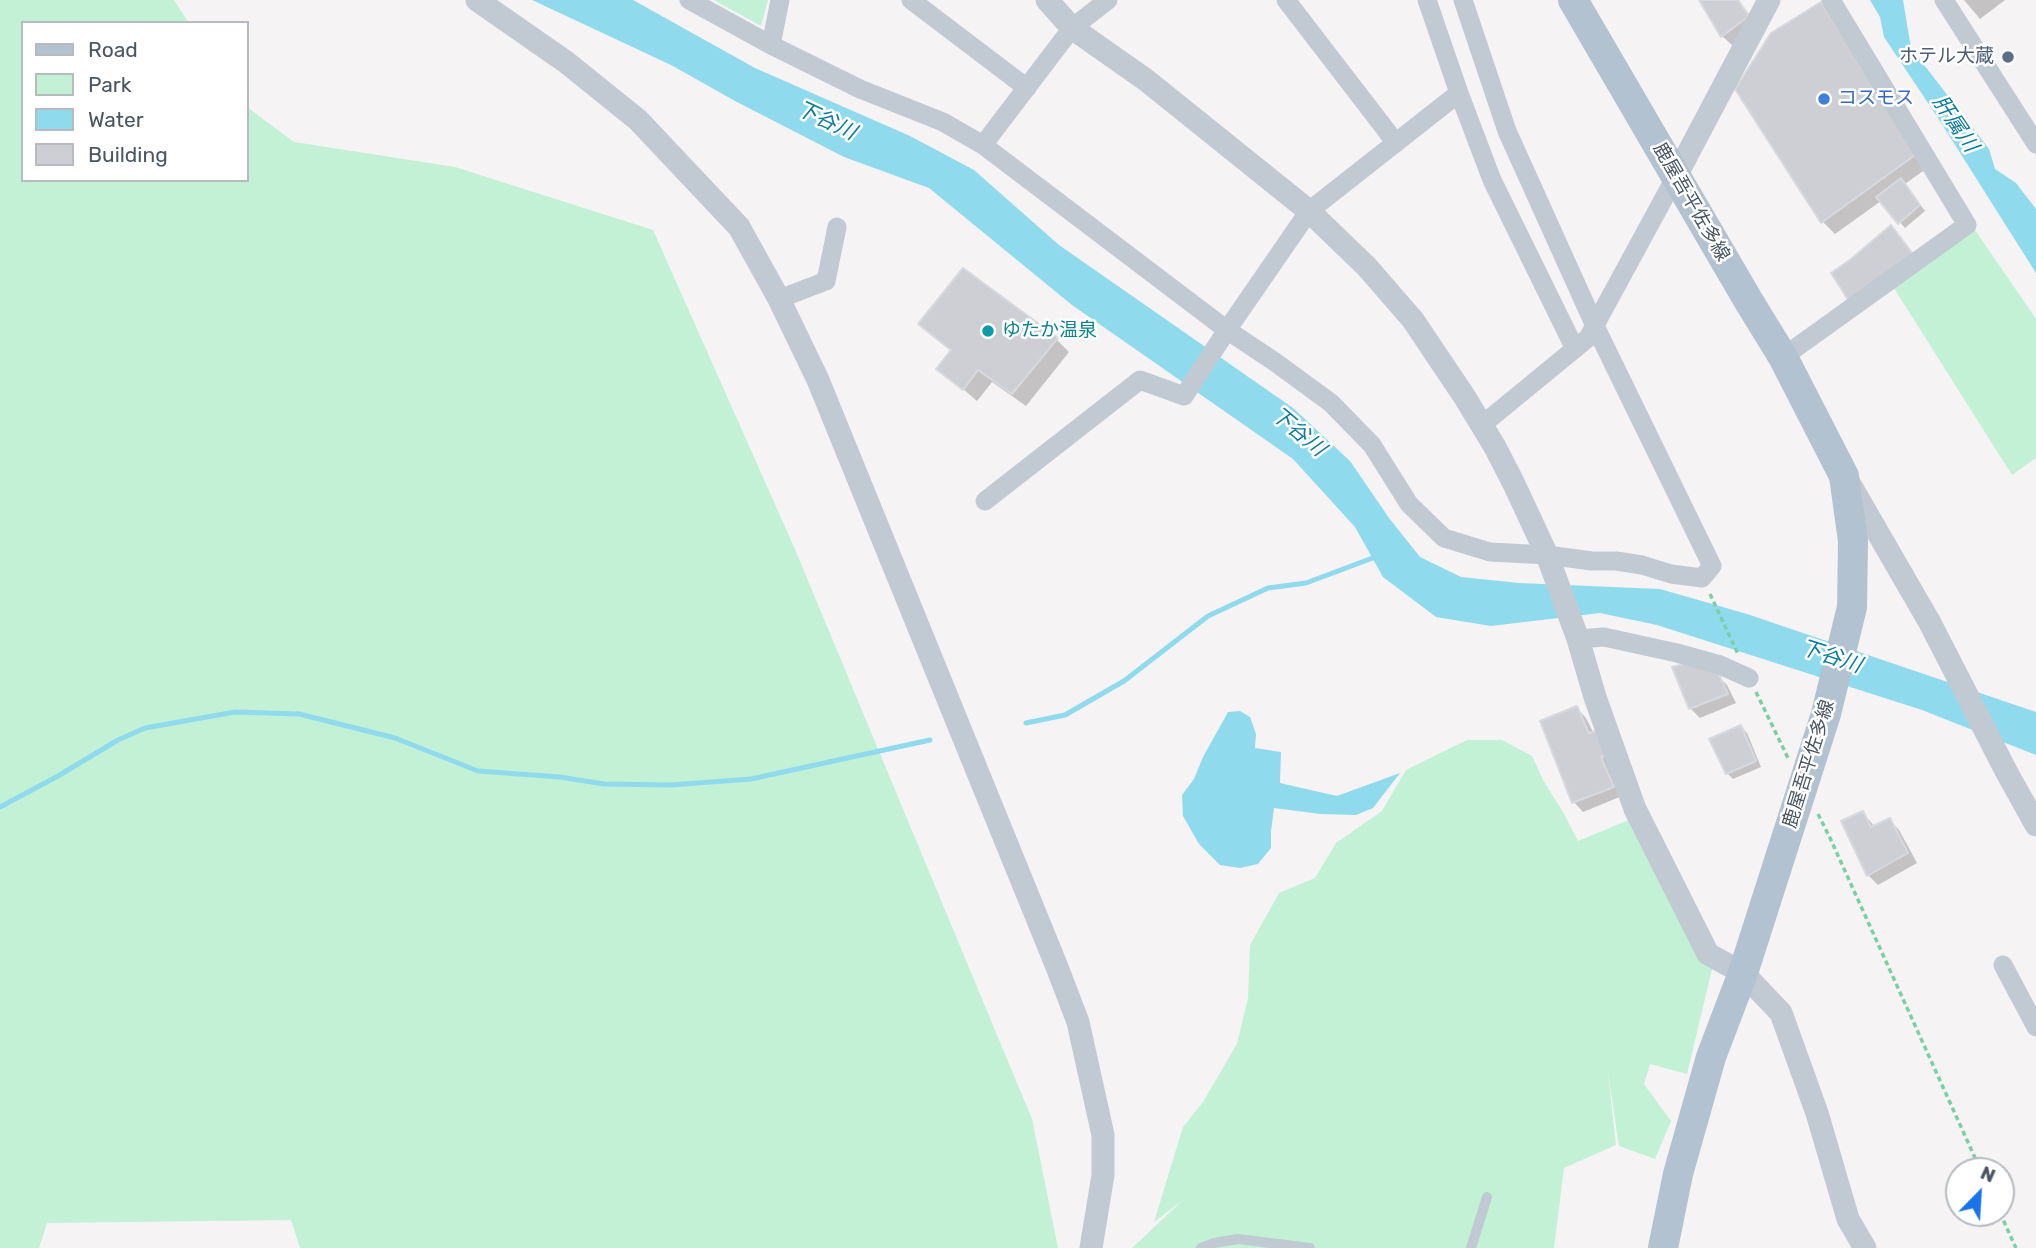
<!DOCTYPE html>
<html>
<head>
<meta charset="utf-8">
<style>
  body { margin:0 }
  #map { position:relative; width:2036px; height:1248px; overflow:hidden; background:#f5f3f3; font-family:Rubik,sans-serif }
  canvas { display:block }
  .legend { position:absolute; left:21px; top:21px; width:228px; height:161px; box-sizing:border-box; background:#fff; border:2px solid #b7bbc0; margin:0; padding:9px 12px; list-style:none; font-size:21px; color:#4a5661 }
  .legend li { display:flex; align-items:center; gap:14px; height:35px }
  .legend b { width:35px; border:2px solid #b7bbc0 }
  .north { position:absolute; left:1945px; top:1157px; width:70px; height:70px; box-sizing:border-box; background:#fff; border:2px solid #b7bbc0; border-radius:50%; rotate:24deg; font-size:19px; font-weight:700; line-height:28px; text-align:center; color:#4a5661 }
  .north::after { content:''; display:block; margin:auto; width:24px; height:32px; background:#1a73e8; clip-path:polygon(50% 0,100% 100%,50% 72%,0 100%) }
</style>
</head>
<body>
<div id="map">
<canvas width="2036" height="1248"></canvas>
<ul class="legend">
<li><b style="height:9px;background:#b3c2d1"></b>Road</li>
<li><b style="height:19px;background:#c3f1d5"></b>Park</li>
<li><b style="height:19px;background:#90daee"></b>Water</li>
<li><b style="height:19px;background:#cdcfd5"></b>Building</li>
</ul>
<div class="north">N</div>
</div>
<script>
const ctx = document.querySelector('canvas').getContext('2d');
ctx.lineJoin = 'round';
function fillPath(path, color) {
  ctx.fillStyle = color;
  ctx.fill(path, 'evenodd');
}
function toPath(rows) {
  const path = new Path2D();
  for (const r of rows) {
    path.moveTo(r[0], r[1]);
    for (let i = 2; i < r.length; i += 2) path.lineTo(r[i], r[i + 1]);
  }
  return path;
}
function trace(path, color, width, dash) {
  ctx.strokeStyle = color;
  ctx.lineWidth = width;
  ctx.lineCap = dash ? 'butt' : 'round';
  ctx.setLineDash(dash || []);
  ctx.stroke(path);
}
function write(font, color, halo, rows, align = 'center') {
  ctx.font = font + ' Rubik,"Noto Sans JP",sans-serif';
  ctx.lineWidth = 5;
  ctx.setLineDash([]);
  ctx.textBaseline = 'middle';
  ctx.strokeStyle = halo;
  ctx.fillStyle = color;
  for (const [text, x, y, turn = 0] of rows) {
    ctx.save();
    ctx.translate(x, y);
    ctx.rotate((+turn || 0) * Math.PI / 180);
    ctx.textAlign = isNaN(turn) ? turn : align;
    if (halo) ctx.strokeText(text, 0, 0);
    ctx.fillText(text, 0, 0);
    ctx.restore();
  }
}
fillPath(toPath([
  [0,0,174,0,189,23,23,23,23,180,247,180,247,107,294,142,455,167,653,230,794,547,1032,1119,1058,1248,300,1248,291,1220,47,1223,39,1248,0,1248],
  [714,0,768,0,761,26],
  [1973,227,2036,319,2036,458,2012,475,1892,285],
  [1467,740,1502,740,1532,756,1543,780,1563,812,1578,841,1631,819,1713,965,1687,1074,1650,1064,1644,1084,1671,1121,1655,1159,1619,1146,1608,1073,1616,1145,1564,1168,1554,1248,1132,1248,1183,1200,1154,1222,1183,1127,1203,1102,1237,1044,1248,998,1250,945,1279,893,1315,878,1336,843,1382,811,1406,770]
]), '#c3f1d5');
fillPath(toPath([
  [532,0,633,0,755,68,910,136,974,170,1059,245,1293,408,1350,461,1389,518,1420,557,1461,577,1519,583,1660,589,1747,614,2036,712,2036,755,1922,710,1657,625,1600,613,1491,626,1436,617,1383,577,1355,527,1293,459,1072,305,929,188,844,157,735,101,671,65],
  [1870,0,1903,0,1911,48,1989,149,1995,169,2016,183,2036,209,2036,273,1938,118,1884,37,1880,17],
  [1240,711,1250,717,1256,734,1255,748,1281,752,1280,783,1337,796,1400,773,1373,808,1356,815,1320,814,1274,808,1271,831,1271,848,1258,864,1240,868,1220,865,1199,844,1183,816,1182,795,1194,779,1203,757,1228,712]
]), '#90daee');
fillPath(toPath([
  [1701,0,1739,0,1757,26,1732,45,1722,36],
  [1964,0,2005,0,1980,19],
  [1772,35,1930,166,1905,184,1925,211,1905,228,1881,201,1835,234,1822,221],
  [963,270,1057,340,1069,352,1026,406,992,382,977,401,939,368,952,351,921,324],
  [1717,675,1727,685,1736,703,1700,718,1690,708],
  [1577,708,1586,718,1594,734,1599,732,1622,796,1583,812,1574,802],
  [1741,727,1747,733,1761,767,1733,779,1727,773],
  [1863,813,1875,827,1890,820,1899,830,1917,863,1878,885,1868,875]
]), '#0003');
trace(toPath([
  [1026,723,1065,715,1124,681,1208,616,1268,588,1306,583,1378,556],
  [0,807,58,776,118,740,145,728,235,712,299,714,395,738,478,771,560,777,604,784,671,785,751,779,930,740]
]), '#90daee', 5);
const building = toPath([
  [1699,0,1738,0,1749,16,1721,37,1699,0],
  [1821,2,1918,153,1821,223,1735,89,1771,33,1821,2],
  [1901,178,1920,205,1898,224,1876,197,1901,178],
  [1891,225,1913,254,1850,303,1831,273,1851,259,1891,225],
  [963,268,1058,338,1012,394,978,370,963,390,936,369,951,350,918,324,963,268],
  [1694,662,1718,673,1728,694,1689,709,1672,667,1694,662],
  [1577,706,1589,733,1599,730,1610,754,1601,757,1614,787,1572,803,1540,721,1577,706],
  [1741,725,1756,761,1726,774,1709,739,1741,725],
  [1863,811,1871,827,1890,818,1908,853,1867,876,1841,821,1863,811]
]);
fillPath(building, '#cdcfd5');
trace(building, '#d7d9de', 2);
trace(toPath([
  [1710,594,1738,654],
  [1756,692,1788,758],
  [1818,814,1830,838,1981,1171],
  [2000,1213,2016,1248]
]), '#7ad0a6', 3.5, [5, 3.5]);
trace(toPath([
  [1201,1248,1214,1243,1238,1239,1310,1248],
  [1471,1248,1487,1197]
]), '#c1cad2', 10);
trace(toPath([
  [689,0,771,45,860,89,943,122,983,145,1227,330,1275,362,1331,403,1372,445,1409,504,1444,538,1490,552,1547,555,1592,561,1616,561,1642,565,1671,574,1702,578,1712,566,1595,326,1507,131,1463,0],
  [911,0,1027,88],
  [1286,0,1396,143],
  [1427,0,1459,93,1492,180,1575,349],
  [1944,0,2036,144],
  [771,45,780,0],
  [983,145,1072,28,1108,0],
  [779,299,826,281,837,227],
  [1783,357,1967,225,1831,0],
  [1482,425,1588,338,1676,176],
  [985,501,1140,380,1184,396,1227,330,1309,211,1459,93],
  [1578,639,1604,637,1677,653,1720,665,1749,678],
  [2003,965,2036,1027]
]), '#c1cad2', 19);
trace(toPath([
  [477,0,566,62,638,120,739,227,779,299,818,380,1057,967,1078,1022,1103,1135,1103,1175,1091,1248],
  [1047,0,1072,28,1146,80,1309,211,1367,267,1413,320,1464,396,1495,447,1514,484,1547,555,1578,639,1595,697,1635,809,1708,954,1743,973,1781,1013,1817,1113,1848,1219,1865,1248],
  [1676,176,1769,0],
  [1848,481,1930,623,2006,771,2036,825]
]), '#c1cad2', 23);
trace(toPath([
  [1573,0,1748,300,1783,357,1844,476,1853,541,1852,607,1826,714,1743,973,1711,1057,1678,1174,1663,1248]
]), '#b3c2d1', 30);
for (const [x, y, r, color] of [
  [2008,57,7,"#5c6f8a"],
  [1824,99,7,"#3f7fe0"],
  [988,331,7,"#0f9aa8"]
]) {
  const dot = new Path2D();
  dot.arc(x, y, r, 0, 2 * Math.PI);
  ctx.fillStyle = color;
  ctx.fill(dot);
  trace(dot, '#fff', 2.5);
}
write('19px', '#4e5e75', '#fff', [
  ["ホテル大蔵",1994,57]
], 'right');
write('19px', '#366cbe', '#fff', [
  ["コスモス",1838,99]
], 'left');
write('19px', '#4a5661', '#fff', [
  ["鹿屋吾平佐多線",1691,202,60],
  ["鹿屋吾平佐多線",1809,764,-73]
]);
write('19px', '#0d838f', '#fff', [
  ["ゆたか温泉",1002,331]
], 'left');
write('italic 21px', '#0c7c9b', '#fff', [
  ["下谷川",826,121,25],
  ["肝属川",1955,124,56],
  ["下谷川",1298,432,40],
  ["下谷川",1831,657,18]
]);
</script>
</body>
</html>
